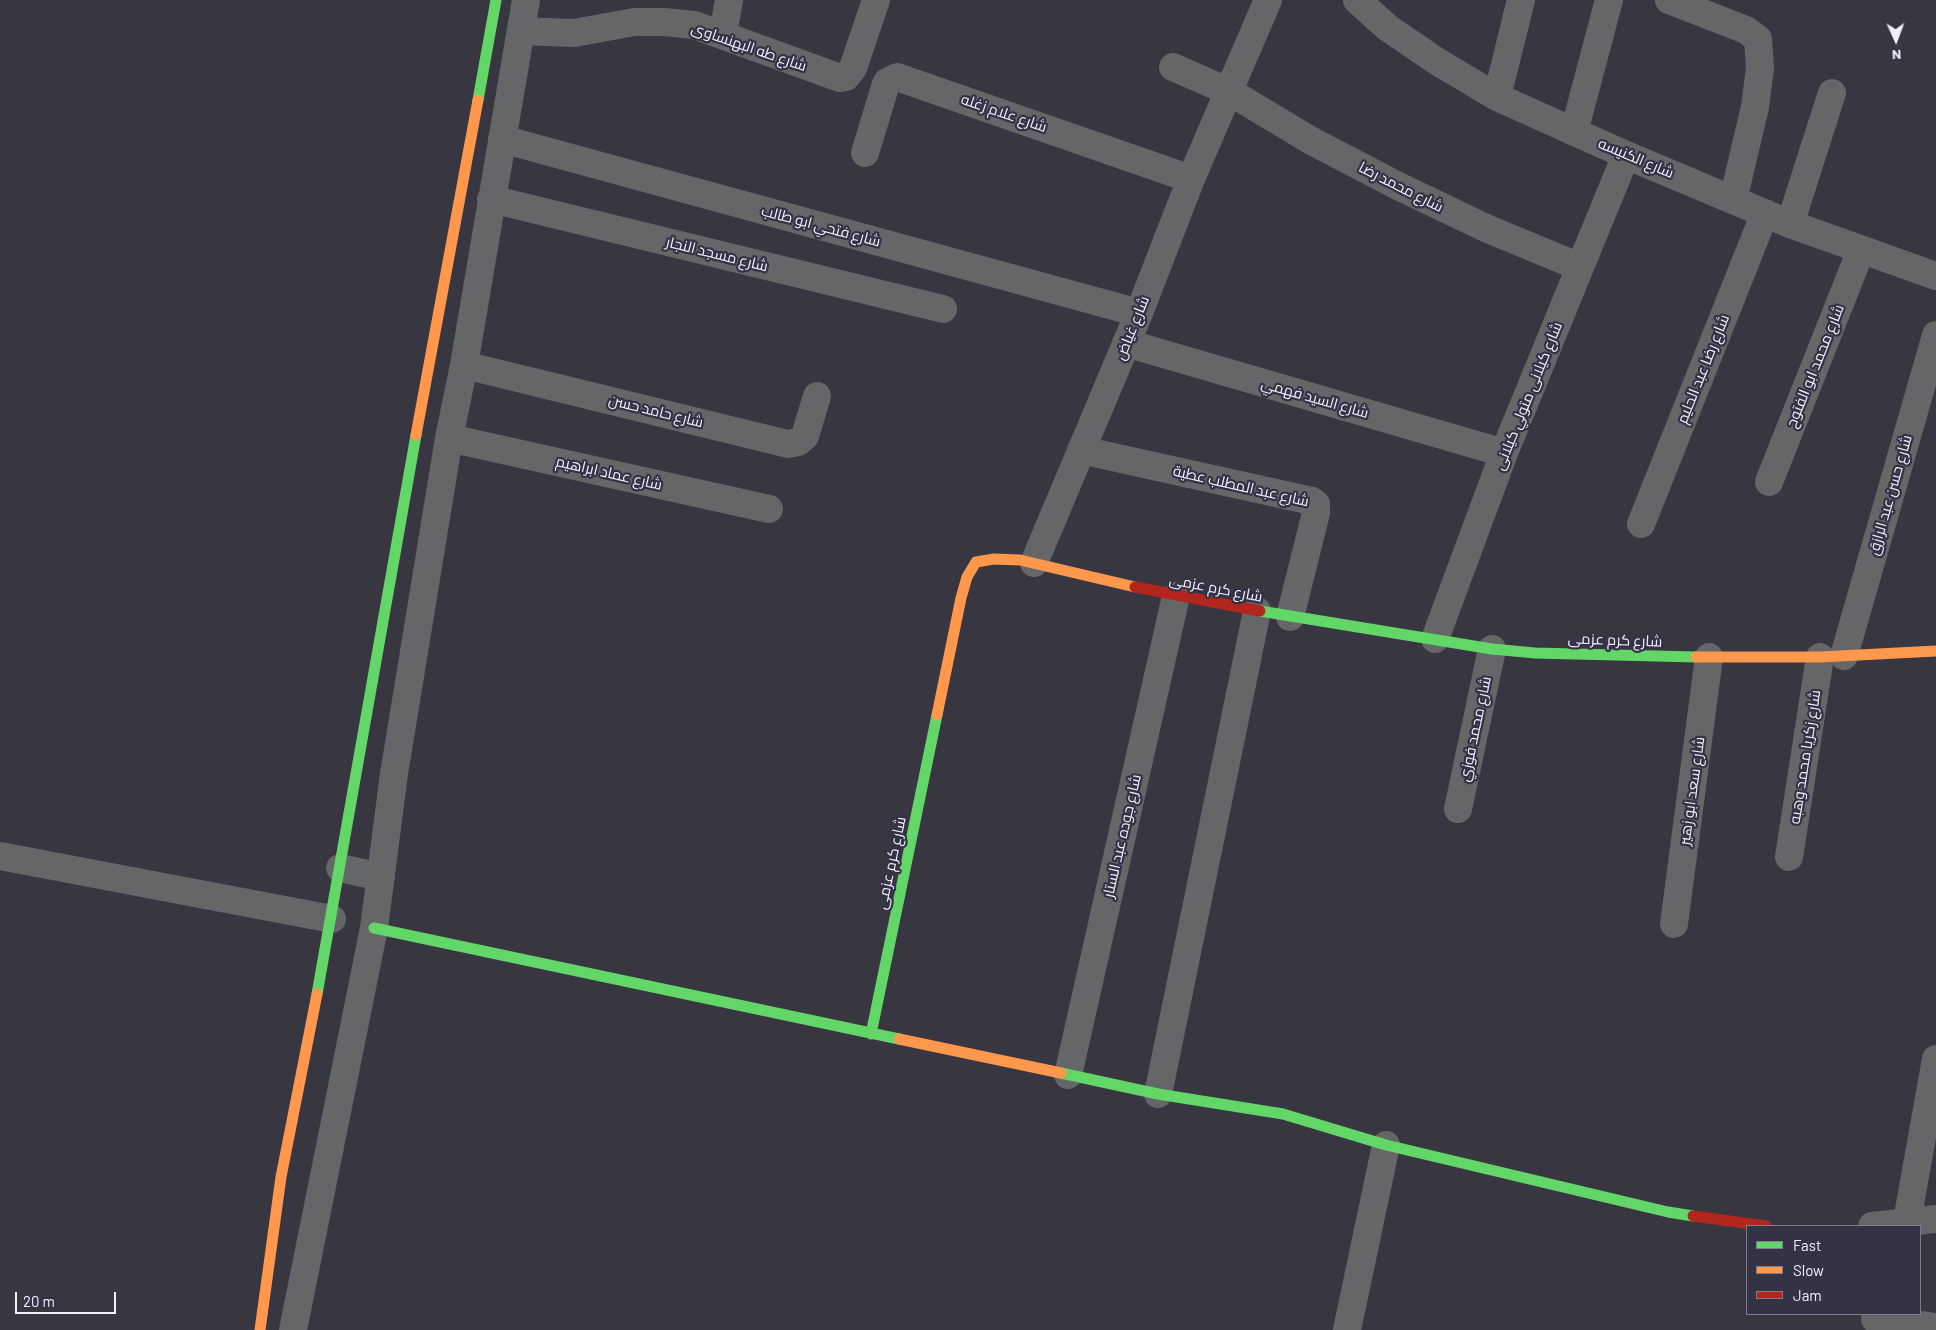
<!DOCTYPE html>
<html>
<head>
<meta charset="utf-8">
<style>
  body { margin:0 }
  #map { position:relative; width:1936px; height:1330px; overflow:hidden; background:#383641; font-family:Barlow,sans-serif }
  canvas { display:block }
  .legend { position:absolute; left:1746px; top:1225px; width:175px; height:90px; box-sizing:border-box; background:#343245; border:1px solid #7f7e8e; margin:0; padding:6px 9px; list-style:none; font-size:15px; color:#f0effc }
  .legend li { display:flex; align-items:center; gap:10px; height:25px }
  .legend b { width:25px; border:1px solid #7f7e8e }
  .north { position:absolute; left:1871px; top:15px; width:50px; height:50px; -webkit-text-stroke:4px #343245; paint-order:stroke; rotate:178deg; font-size:14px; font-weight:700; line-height:20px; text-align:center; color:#f0effc }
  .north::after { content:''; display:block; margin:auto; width:18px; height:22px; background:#f0effc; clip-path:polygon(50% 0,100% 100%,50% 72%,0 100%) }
  .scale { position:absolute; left:15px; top:1292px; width:101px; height:22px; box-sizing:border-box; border:2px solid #f0effc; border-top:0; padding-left:6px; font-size:15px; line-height:18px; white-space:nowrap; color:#f0effc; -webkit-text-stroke:4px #343245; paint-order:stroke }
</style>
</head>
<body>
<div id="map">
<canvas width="1936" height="1330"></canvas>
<ul class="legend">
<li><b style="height:6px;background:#63d668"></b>Fast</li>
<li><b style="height:6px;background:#ff974d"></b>Slow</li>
<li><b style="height:6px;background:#b3261e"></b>Jam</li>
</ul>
<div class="north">N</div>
<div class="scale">20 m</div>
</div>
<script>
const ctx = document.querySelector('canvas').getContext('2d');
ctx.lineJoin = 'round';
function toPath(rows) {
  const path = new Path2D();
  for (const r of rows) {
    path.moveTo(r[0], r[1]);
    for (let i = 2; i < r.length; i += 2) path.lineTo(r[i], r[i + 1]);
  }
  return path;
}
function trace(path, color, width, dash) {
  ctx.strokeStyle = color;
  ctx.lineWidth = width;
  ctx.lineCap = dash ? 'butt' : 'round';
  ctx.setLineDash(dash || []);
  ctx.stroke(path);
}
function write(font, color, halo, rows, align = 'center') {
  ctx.font = font + ' Barlow,Cairo,sans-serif';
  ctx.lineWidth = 4.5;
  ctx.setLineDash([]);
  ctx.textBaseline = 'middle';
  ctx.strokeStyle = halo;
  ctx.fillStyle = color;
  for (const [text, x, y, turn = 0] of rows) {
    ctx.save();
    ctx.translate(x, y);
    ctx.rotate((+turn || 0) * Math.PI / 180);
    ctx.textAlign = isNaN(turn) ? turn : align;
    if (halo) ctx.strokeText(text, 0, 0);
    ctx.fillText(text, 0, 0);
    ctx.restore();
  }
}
trace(toPath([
  [1357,0,1388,28,1438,62,1497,97,1626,155,1790,224,1936,276],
  [1669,0,1746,30,1758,39,1760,68,1755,107,1733,200],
  [521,31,574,33,634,22,664,22,694,25,840,78,846,77,853,68,876,0],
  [723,34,729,0],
  [1173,67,1230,92,1310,140,1398,186,1488,229,1580,267],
  [1497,97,1521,0],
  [1574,132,1609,0],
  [502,139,1139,313],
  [865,153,885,87,887,82,897,77,1191,179],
  [491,199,943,309],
  [1790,224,1832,93],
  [1126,343,1504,453],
  [464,365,788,444,798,442,805,436,817,396],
  [449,438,769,509],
  [1081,450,1312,501,1316,504,1316,513,1290,617],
  [1769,482,1861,250],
  [1641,524,1765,213],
  [1034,563,1139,313,1191,179,1268,0],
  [1435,639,1504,453,1626,155],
  [1844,656,1936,335],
  [1458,809,1492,649],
  [0,856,332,919],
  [1789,857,1820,657],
  [340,868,381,877],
  [1674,924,1709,657],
  [1068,1075,1176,596],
  [1158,1094,1257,611],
  [1907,1221,1936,1059],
  [1872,1226,1936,1219],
  [1875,1319,1936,1327],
  [293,1330,374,928,394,774,449,438,464,365,526,0],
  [1347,1330,1386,1145]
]), '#646667', 28);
trace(toPath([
  [478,100,496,0],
  [1260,611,1492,649,1535,653,1696,657],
  [374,928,899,1039],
  [317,994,416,435],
  [871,1034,937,715],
  [1061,1073,1158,1094,1283,1114,1386,1145,1668,1212,1693,1216]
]), '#63d668', 11);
trace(toPath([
  [416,435,478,100],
  [1696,657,1820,657,1936,651],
  [937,715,961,598,967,577,976,562,994,559,1020,560,1135,587],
  [899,1039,1061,1073],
  [260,1330,281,1177,317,994]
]), '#ff974d', 11);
trace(toPath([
  [1135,587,1260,611],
  [1693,1216,1766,1226]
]), '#b3261e', 11);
write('15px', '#f0effc', '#343245', [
  ["شارع طه البهنساوى",749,47,19],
  ["شارع علام زغله",1004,113,19],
  ["شارع الكنيسه",1636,158,23],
  ["شارع محمد رضا",1401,187,27],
  ["شارع فتحي ابو طالب",821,226,15],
  ["شارع مسجد النجار",717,254,14],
  ["شارع غياض",1132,328,-68],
  ["شارع محمد ابو الفتوح",1815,366,-68],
  ["شارع رضا عبد الحليم",1703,369,-68],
  ["شارع كيلانى متولي كيلانى",1528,396,-68],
  ["شارع السيد فهمي",1315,398,16],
  ["شارع حامد حسن",656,411,14],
  ["شارع عماد ابراهيم",609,473,13],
  ["شارع عبد المطلب عطية",1241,486,13],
  ["شارع حسن عبد الرازق",1890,495,-74],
  ["شارع كرم عزمى",1216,588,11],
  ["شارع كرم عزمى",1615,640,2],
  ["شارع محمد فوزي",1475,729,-78],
  ["شارع زكريا محمد وهبه",1805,757,-81],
  ["شارع سعد ابو زهير",1692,791,-82],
  ["شارع جوده عبد الستار",1122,836,-77],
  ["شارع كرم عزمى",891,863,-78]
]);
</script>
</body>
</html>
